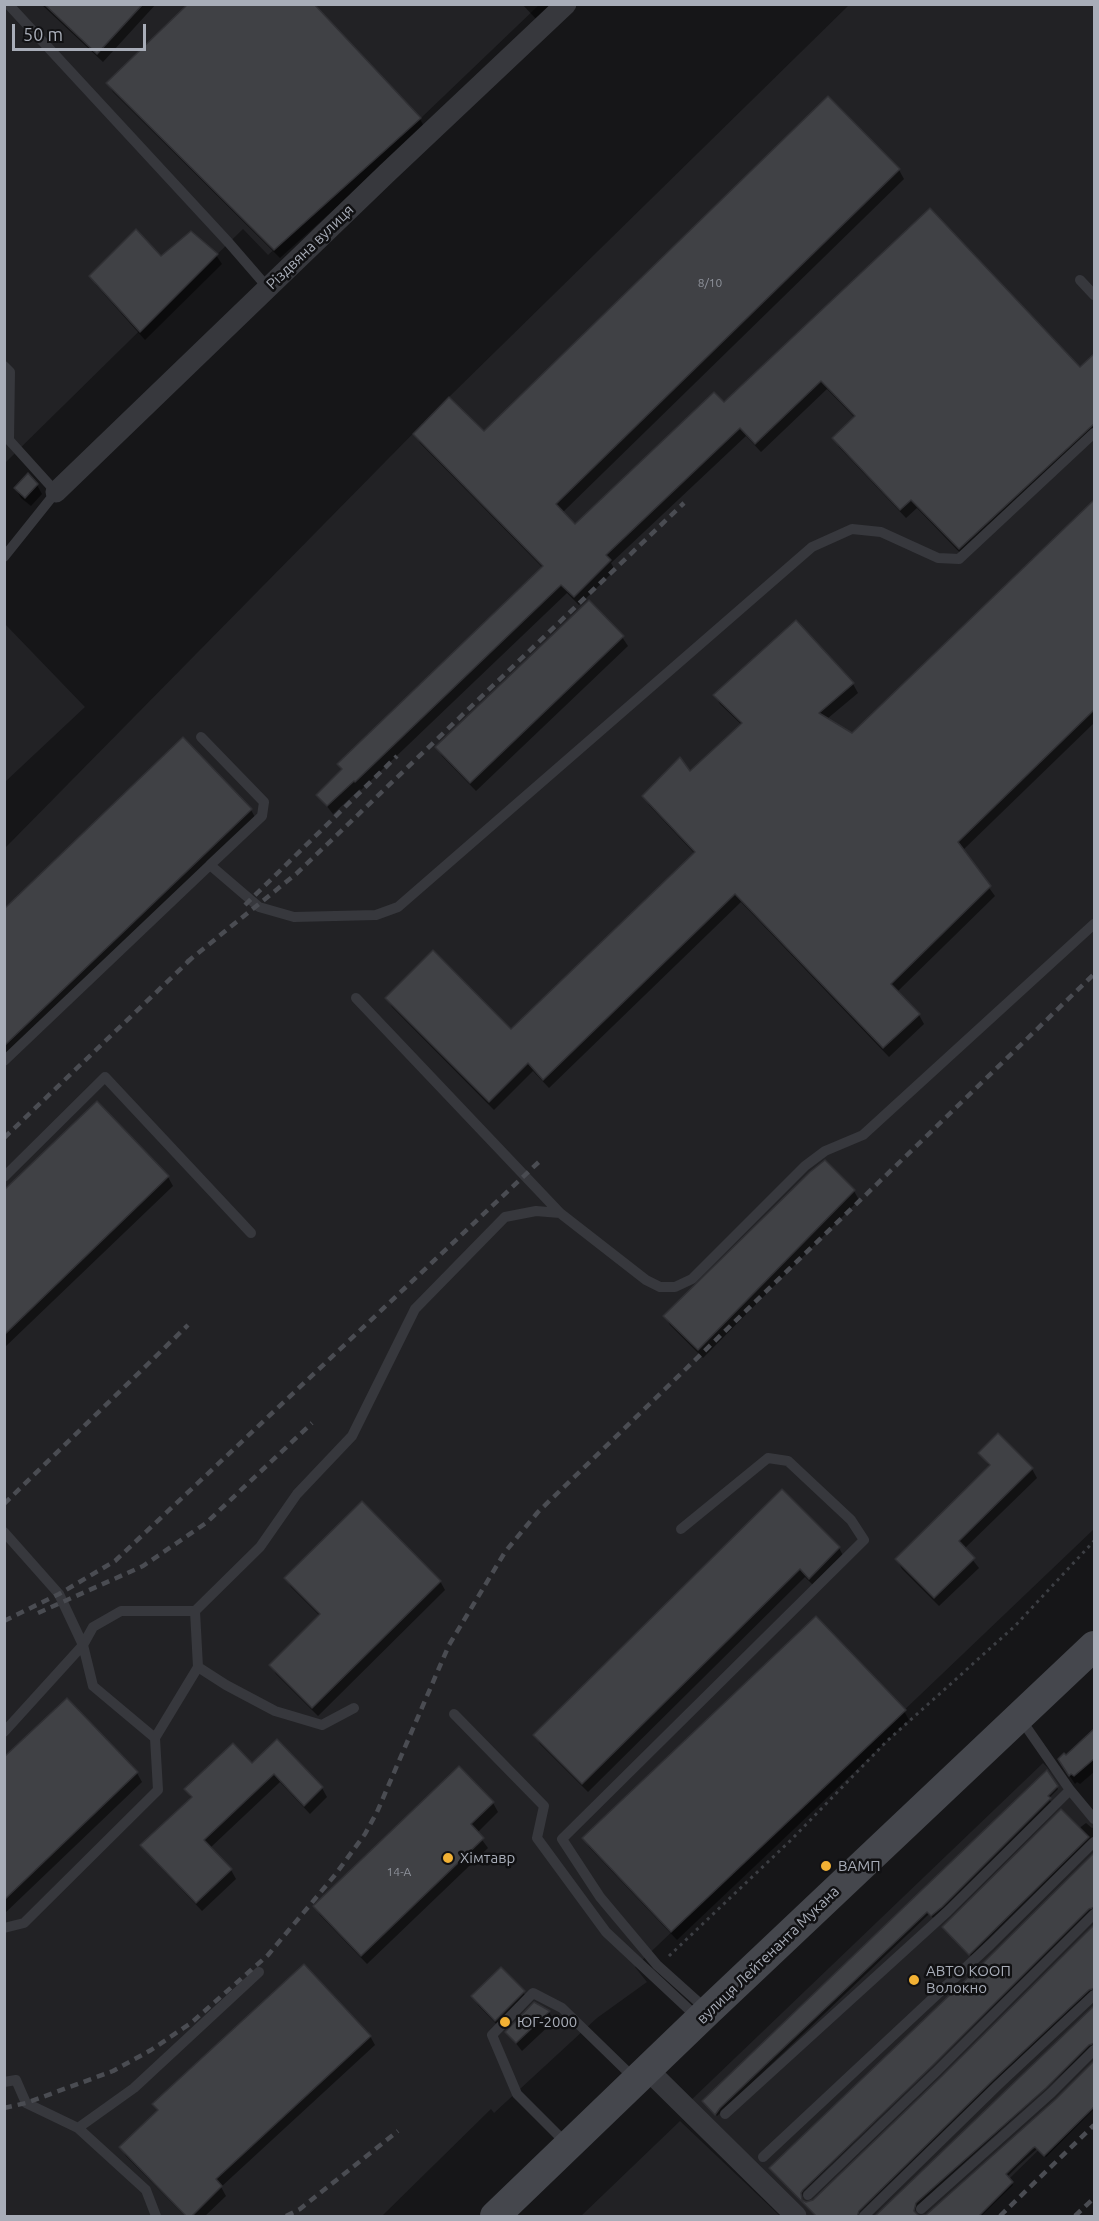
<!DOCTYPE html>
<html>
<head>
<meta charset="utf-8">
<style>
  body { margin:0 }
  #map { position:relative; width:1099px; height:2221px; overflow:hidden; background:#161618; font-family:Ubuntu,sans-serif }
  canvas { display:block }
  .frame { position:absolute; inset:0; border:6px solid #a8adb8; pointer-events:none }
  .scale { position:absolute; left:12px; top:24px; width:134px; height:27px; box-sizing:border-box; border:3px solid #a8adb8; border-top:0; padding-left:8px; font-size:18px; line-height:21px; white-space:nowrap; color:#a8adb8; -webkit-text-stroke:4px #111113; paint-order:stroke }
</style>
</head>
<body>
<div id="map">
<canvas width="1099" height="2221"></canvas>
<div class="frame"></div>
<div class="scale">50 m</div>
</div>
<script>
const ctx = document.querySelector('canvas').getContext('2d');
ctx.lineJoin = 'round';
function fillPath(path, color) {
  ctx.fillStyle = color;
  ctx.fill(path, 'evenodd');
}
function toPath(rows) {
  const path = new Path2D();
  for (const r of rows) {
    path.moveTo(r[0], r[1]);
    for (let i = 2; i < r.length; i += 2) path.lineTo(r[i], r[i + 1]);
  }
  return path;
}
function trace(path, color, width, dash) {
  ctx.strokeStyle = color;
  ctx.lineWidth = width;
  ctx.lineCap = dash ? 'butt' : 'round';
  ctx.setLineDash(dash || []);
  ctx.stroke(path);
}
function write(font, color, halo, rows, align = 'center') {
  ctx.font = font + ' Ubuntu,sans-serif';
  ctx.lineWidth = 5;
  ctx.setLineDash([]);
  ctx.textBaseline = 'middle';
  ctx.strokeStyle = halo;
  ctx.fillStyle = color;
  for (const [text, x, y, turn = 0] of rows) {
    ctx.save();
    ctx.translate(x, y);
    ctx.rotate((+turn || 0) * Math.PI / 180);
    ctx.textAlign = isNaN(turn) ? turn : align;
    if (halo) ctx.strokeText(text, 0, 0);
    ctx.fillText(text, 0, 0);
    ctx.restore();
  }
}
fillPath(toPath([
  [5,5,539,5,421,118,268,255,243,229,5,463],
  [849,5,1094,5,1094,1529,635,1967,647,1982,597,2018,494,2113,491,2109,382,2216,5,2216,5,848,449,397],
  [5,624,85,707,5,782,4,624],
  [1043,1763,1094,1815,1094,2096,971,2216,801,2216,688,2103],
  [680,2121,780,2216,581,2216]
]), '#222225');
fillPath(toPath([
  [41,4,156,4,103,62],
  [522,4,553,4,537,20],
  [108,83,420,119,425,128,280,258,113,92],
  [828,98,899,170,904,179,562,513,575,526,724,405,930,210,1080,369,1094,355,1094,435,964,557,917,508,906,518,839,447,834,438,855,418,827,389,761,452,746,436,611,563,615,570,579,605,567,593,361,790,360,789,333,814,318,795,543,568,420,443,415,434,484,433],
  [216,255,222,264,145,340,96,285,91,276,161,258],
  [37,485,42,494,31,506,21,498,16,489],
  [1094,501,1094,723,962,851,995,896,897,992,919,1015,924,1024,889,1057,741,902,549,1088,533,1071,494,1110,392,1007,387,998,511,1031,695,854,649,805,643,796,690,773,742,725,720,704,715,695,796,622,853,684,858,693,827,719,852,735],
  [622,637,628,646,476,791,442,756,437,747],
  [251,810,256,819,4,1060,4,911],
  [825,1162,854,1191,859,1200,703,1358,670,1325,665,1316],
  [168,1177,173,1186,4,1348,4,1192],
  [980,1453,1032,1469,1037,1478,964,1549,979,1568,939,1606,902,1569,897,1560,990,1467],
  [782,1491,839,1548,844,1557,815,1587,805,1577,588,1792,540,1744,535,1735],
  [286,1578,440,1581,445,1590,318,1716,276,1674,271,1665,320,1616,291,1587],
  [904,1711,909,1720,677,1940,589,1847,584,1838],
  [1094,1730,1094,1772,1080,1784,1077,1782,1075,1784,1065,1769,1066,1757],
  [277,1741,322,1788,327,1797,310,1814,280,1782,210,1848,231,1870,236,1879,202,1911,148,1854,142,1845,192,1799,186,1789,252,1765],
  [4,1759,137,1773,142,1782,4,1914],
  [459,1768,493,1803,498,1812,477,1833,488,1848,367,1964,320,1915,315,1906],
  [1047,1772,1058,1789,1049,1798,1051,1802,943,1909,933,1918,929,1914,717,2116,706,2104],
  [1086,1823,1092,1828,1094,1827,1094,1838,1090,1839,971,1956,945,1930],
  [1094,1854,1094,1909,803,2192,801,2200,772,2171],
  [1094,1926,1094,1990,994,2082,859,2213,858,2216,818,2216,814,2202],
  [523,1992,529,2001,501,2029,478,2005,473,1996],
  [1094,2007,1094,2045,917,2206,914,2213,876,2216],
  [549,2012,554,2021,522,2051,507,2032],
  [370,2036,375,2045,221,2187,226,2196,205,2216,185,2216,126,2156,121,2147,158,2111,154,2104],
  [1094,2062,1094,2109,1046,2157,1037,2149,1018,2166,1007,2177,1013,2185,981,2216,925,2216,1057,2100]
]), '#0007');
const building = toPath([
  [44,4,143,4,97,54,44,4],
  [188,4,314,4,421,118,274,250,106,83,188,4],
  [828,96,900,169,556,504,575,524,714,392,724,402,930,208,1080,367,1095,353,1095,423,959,549,911,500,900,510,832,438,855,416,821,381,755,444,740,428,606,555,611,560,574,597,561,585,355,782,354,781,327,806,316,795,342,769,337,764,543,566,413,434,449,397,484,431,828,96],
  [136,229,161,256,191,231,218,254,140,332,89,276,136,229],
  [28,473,38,484,25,498,14,488,28,473],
  [1095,499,1095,709,958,842,991,886,891,984,920,1014,883,1048,735,894,543,1080,528,1063,489,1102,385,998,433,950,511,1029,695,852,642,796,680,757,690,771,742,723,713,695,796,620,854,683,819,713,852,733,1095,499],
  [589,600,624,636,470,783,435,747,589,600],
  [183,737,252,809,4,1046,4,909,183,737],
  [97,1101,169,1176,4,1335,4,1190,97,1101],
  [825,1160,855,1190,698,1350,663,1316,810,1172,825,1160],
  [998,1433,1033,1468,959,1541,975,1558,934,1598,895,1559,990,1465,978,1453,998,1433],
  [782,1489,840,1547,809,1579,800,1569,582,1784,533,1735,782,1489],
  [362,1501,441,1581,312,1708,269,1665,320,1614,284,1578,362,1501],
  [816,1616,906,1710,671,1932,582,1838,816,1616],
  [67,1698,138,1772,4,1900,4,1757,67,1698],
  [1095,1728,1095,1758,1074,1776,1071,1774,1069,1776,1058,1759,1064,1753,1066,1755,1095,1728],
  [277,1739,323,1787,304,1806,274,1774,204,1840,232,1869,196,1903,140,1845,192,1797,184,1789,233,1743,252,1763,277,1739],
  [459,1766,494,1802,471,1824,484,1838,361,1956,313,1906,459,1766],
  [1047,1770,1058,1786,1048,1796,1051,1798,942,1907,931,1916,927,1912,720,2108,715,2115,702,2101,1047,1770],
  [1061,1809,1089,1837,969,1955,942,1927,1061,1809],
  [1095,1852,1095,1907,1089,1909,932,2066,803,2190,801,2193,802,2200,806,2202,813,2200,942,2076,1095,1924,1095,1988,1089,1990,993,2080,859,2211,857,2217,817,2217,769,2168,980,1966,1095,1852],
  [304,1964,371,2036,216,2179,222,2186,191,2217,187,2217,119,2147,158,2110,152,2104,304,1964],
  [501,1967,525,1991,495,2021,471,1996,501,1967],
  [534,2002,550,2011,516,2043,505,2032,534,2002],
  [1095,2005,1095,2043,1089,2045,1046,2088,916,2203,914,2211,919,2216,926,2215,1056,2099,1095,2060,1095,2106,1044,2156,1035,2147,1033,2148,1006,2174,1013,2182,978,2217,874,2217,1095,2005]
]);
fillPath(building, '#404145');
trace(building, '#303034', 1.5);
trace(toPath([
  [669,1956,791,1840,886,1742,1015,1626,1094,1541]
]), '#3d3f44', 3, [3, 4.5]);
trace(toPath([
  [8,4,229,243,268,288],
  [1080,280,1094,295],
  [4,366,10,372,9,440,56,492,4,557],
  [201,737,264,802,262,816,210,865],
  [356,998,560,1213],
  [4,1061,210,865,259,907,294,917,376,915,398,907,812,547,852,529,881,532,938,558,959,559,1094,433],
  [4,1177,105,1077,251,1233],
  [681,1529,768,1458,788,1461,851,1520,864,1540,562,1839,600,1897,657,1965,706,2009],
  [4,1532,59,1594,83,1645,4,1732],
  [195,1611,198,1667,155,1738,93,1686,83,1645,93,1627,121,1611,195,1611,260,1547,297,1494,352,1436,415,1309,505,1217,536,1211,560,1213,646,1280,660,1287,675,1287,692,1279,805,1166,825,1151,863,1135,1094,924],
  [198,1667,226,1685,275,1711,322,1725,354,1708],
  [454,1714,544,1806,537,1838,606,1932,697,2017],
  [1020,1718,1070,1790,1094,1819],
  [4,1928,24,1923,158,1790,155,1738],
  [4,2082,16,2080,26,2103,78,2128,146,2190,156,2216],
  [725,2114,947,1912,1070,1790],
  [78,2128,134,2088,259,1972],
  [567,2144,517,2094,492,2035,533,1993,562,2008,636,2080],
  [763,2157,991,1944,1094,1842],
  [808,2195,937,2071,1094,1914],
  [921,2209,1051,2093,1094,2050],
  [864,2216,998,2085,1094,1995]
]), '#37383d', 10);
trace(toPath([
  [56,492,387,173,566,4],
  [647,2069,796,2216]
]), '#37383d', 21);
trace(toPath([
  [495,2216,708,2011,1094,1646]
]), '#45474d', 30);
trace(toPath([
  [245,905,397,756],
  [187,962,296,874,684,503],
  [4,1138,192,958],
  [4,1504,188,1325],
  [38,1613,143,1566,206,1523,312,1423],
  [4,1621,59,1594,115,1561,542,1159],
  [4,2108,26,2103,113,2071,151,2050,191,2023,268,1955,335,1875,365,1834,377,1812,449,1645,505,1552,538,1512,1094,974],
  [286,2216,300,2209,398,2131],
  [1000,2216,1094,2125],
  [1075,2216,1094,2198]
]), '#4a4c52', 4.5, [8, 6]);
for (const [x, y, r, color] of [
  [448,1858,6,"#f2b134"],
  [826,1866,6,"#f2b134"],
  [914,1980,6,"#f2b134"],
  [505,2022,6,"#f2b134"]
]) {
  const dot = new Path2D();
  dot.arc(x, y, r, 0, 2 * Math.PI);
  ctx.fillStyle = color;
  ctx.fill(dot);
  trace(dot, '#111113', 2);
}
write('12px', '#8e929b', null, [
  ["8/10",710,283],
  ["14-А",399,1872]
]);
write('15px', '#a8adb8', '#111113', [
  ["Різдвяна вулиця",310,247,-44],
  ["вулиця Лейтенанта Мукана",768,1955,-44]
]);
write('15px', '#a8adb8', '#111113', [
  ["Хімтавр",460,1858],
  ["ВАМП",838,1866],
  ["АВТО КООП",926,1971],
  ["Волокно",926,1988],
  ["ЮГ-2000",517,2022]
], 'left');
</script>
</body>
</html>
